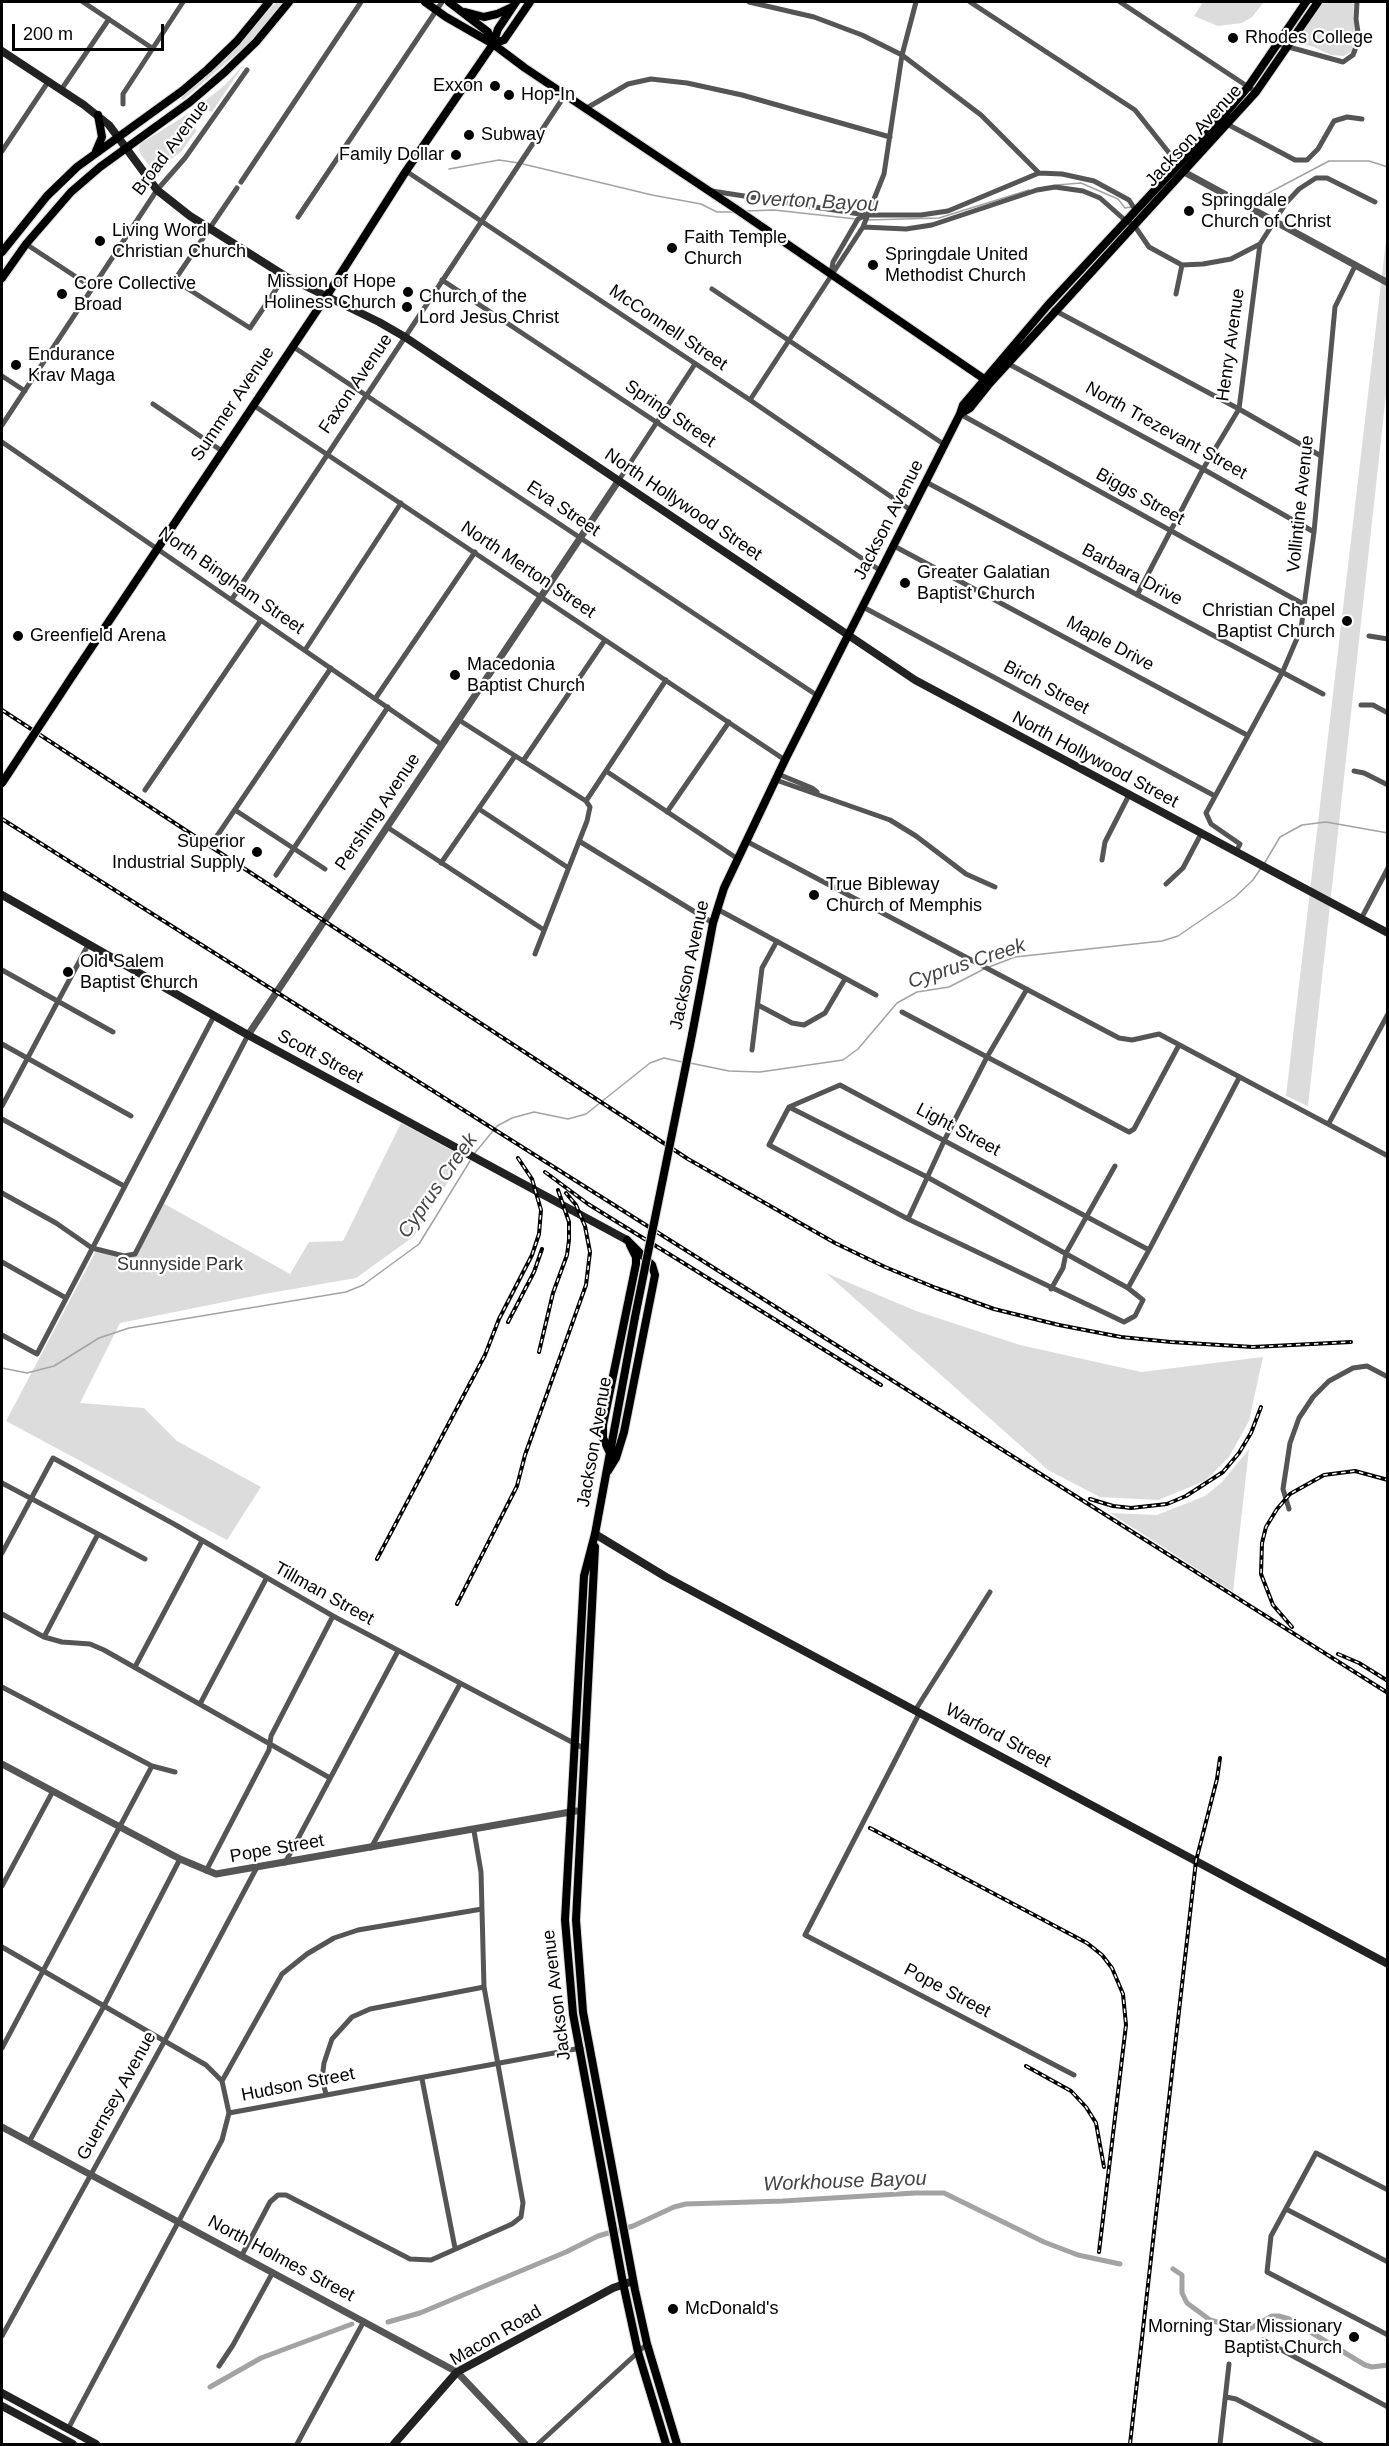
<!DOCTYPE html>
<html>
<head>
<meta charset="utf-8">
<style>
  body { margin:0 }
  #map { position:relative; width:1389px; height:2446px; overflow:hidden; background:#fff; font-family:Helvetica,sans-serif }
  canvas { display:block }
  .frame { position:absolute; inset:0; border:3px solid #000; pointer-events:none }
  .scale { position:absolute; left:12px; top:24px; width:152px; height:27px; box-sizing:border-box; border:3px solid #000; border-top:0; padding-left:8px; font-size:18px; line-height:21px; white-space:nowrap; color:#000; -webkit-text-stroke:4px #fff; paint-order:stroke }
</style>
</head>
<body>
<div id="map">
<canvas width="1389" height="2446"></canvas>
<div class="frame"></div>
<div class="scale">200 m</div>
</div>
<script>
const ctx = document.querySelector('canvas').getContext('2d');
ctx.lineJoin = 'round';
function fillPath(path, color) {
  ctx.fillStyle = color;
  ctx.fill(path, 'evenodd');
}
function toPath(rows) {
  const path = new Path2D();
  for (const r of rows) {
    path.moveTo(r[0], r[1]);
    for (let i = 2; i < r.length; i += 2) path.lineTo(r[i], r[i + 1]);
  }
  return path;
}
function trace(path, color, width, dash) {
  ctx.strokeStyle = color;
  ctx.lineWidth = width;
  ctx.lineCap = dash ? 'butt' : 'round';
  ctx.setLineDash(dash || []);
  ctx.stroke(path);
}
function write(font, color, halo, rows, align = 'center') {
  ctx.font = font + ' Helvetica,sans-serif';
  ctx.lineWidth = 4.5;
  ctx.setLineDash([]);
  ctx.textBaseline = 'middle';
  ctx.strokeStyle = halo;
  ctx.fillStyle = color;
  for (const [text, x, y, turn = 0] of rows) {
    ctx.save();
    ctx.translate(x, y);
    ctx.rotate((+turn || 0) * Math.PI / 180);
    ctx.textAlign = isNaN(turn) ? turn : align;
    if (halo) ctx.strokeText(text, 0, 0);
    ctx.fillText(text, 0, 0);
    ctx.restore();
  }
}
fillPath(toPath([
  [276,2,284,2,249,43,183,100,181,98,235,49],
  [1203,2,1264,2,1252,17,1242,23,1218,26,1194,16],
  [1322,2,1354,2,1353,18,1357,37,1354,50,1344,56,1331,55,1314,47,1296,42],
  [244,64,212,112,207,110,198,113,195,109,225,85],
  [194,110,196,114,194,120,196,131,181,152,171,159,163,171,159,168,157,172,160,174,158,177,141,155,139,150,140,144],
  [1387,232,1387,385,1308,1106,1286,1096],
  [401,1123,464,1157,413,1237,356,1278,264,1294,120,1323,80,1403,144,1408,177,1441,261,1487,227,1540,6,1421,97,1249,124,1256,135,1254,161,1202,290,1274,309,1242,343,1241],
  [826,1273,916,1311,1020,1345,1141,1372,1263,1357,1249,1421,1229,1457,1205,1481,1158,1500,1100,1497,1048,1470],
  [1249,1449,1233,1592,1110,1513,1157,1515,1205,1496,1222,1482]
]), '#dcdcdc');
trace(toPath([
  [523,164,652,195,701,204,717,212,734,212],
  [449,169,499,160,519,163],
  [1057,185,1081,183,1118,199,1125,208,1131,207],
  [1259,198,1329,161,1369,161,1388,167],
  [745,211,774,210,856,219],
  [867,220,939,218,1029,190],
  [1264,864,1280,837,1302,825,1326,822,1388,833],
  [989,967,1015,957,1162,941,1178,936,1235,897,1253,880,1261,868],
  [690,1063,729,1071,760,1072,843,1060,858,1049,897,1003,917,992,949,987,984,969],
  [474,1154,497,1126,512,1118,534,1112,568,1119,586,1114,650,1063,664,1058,682,1062],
  [2,1368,27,1373,54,1366,99,1338,129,1328,346,1292,363,1285,419,1244,470,1161]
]), '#a3a3a3', 1.5);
trace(toPath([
  [1173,2269,1182,2275,1182,2293,1187,2303,1210,2320,1241,2329,1249,2329,1272,2316,1279,2316,1289,2319,1365,2365,1372,2367,1388,2365],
  [388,2322,420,2313,566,2252,598,2236,633,2226,674,2207,686,2204,783,2201,915,2193,944,2193,1044,2242,1078,2255,1120,2264],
  [210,2387,261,2358,352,2324]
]), '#a3a3a3', 5);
const primary = toPath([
  [425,2,446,17,493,44,525,68,736,209,990,383],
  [449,2,488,32,493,44],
  [465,12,484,17,497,14,512,7],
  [493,44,504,40,530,2],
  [96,151,102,137,98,115],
  [2,252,47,196,77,167,182,91,208,69,237,41,269,2],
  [2,278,26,244,71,192,100,167,190,102,225,72,256,42,289,2],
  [960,414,970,408,990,383,1256,92,1318,2],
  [73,675,326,297,406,171,493,44,498,29,516,2],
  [692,1035,713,923,724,888,785,760,960,414,963,405,1048,305,1220,120,1248,87,1306,2],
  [635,1317,595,1534,584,1576,565,1920,573,2014,623,2283,638,2352,666,2444],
  [609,1451,603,1438,603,1425,636,1264,636,1257,630,1245],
  [608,1471,616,1458,624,1432,655,1275,652,1265,627,1240],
  [595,1547,576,1920,583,2012,635,2290,647,2344,677,2444]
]);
trace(primary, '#dbdbdb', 10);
trace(toPath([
  [83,2,152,48],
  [749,2,814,17,862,35,902,55,981,115,1039,173],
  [970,2,1135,110,1170,154],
  [1120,2,1256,92],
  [1278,44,1343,62,1353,55,1359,39,1356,19,1357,2],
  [61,90,109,19],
  [123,104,123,94,183,2],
  [585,109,628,84,651,79,687,83,742,95,890,137],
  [1227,124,1295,160,1307,160,1318,149,1334,121,1347,117,1362,119],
  [2,151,48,82],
  [406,171,750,400,912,511],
  [241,182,361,2],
  [712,191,866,215,921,215,948,211,1039,173,1062,174,1094,181,1129,200,1136,211],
  [298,217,442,2],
  [863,227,906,229,932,225,1037,190,1055,187,1083,191,1100,198,1126,221,1134,225,1149,247,1182,265,1203,264,1231,259,1260,244],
  [26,244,93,288],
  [831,274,833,262,858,219,864,216],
  [174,280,250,328,285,276],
  [442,280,881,571],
  [174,281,237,188],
  [712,289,945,445],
  [1176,294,1182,265],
  [1054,310,1239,409,1321,456],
  [292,346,818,696],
  [1007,363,1203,469,1314,532],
  [2,376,25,391],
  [750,400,863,227,876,194,884,174,902,55,916,2],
  [153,404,222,451],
  [253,405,785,760],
  [960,414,1305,605],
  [2,425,157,190,185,158,247,70],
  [2,442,442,745],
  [619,480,695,364],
  [926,482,1323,694],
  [894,546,1247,735],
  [1137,595,1203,469,1239,409,1260,244,1286,203,1299,189,1316,178,1327,178,1375,202],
  [232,599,565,95],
  [863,607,1215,796],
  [1369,636,1388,639],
  [305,650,401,503],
  [375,699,475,552],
  [1361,705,1373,705,1388,713],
  [459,720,586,801],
  [523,761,605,640],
  [606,771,738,859],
  [1354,771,1364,773,1388,785],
  [778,774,812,788,817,792],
  [776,780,890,820,916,836,966,874,995,887],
  [145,790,261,620],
  [479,809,567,867],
  [235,810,325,869],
  [667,812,729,722],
  [387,827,544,930],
  [217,836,331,668],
  [579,841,713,923],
  [746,841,1119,1038,1132,1040,1159,1034,1388,1156],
  [1236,852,1240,844,1211,824,1206,813,1283,671,1301,629,1314,532,1335,307,1355,266],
  [1102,860,1105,842,1129,795],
  [441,863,515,756],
  [276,875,388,707],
  [1166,884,1183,868,1201,834],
  [717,909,876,995],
  [1361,919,1388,868],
  [535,954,587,821,590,807,586,801,666,680],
  [2,970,113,1032],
  [758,1005,792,1023,804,1025,825,1013,845,979],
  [902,1012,1129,1132,1134,1129,1179,1045],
  [2,1044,131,1116],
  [752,1050,762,968,777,941],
  [2,1106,88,945],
  [789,1107,927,1177,1128,1288],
  [2,1119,124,1186],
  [1329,1123,1388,1014],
  [2,1193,56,1223,92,1248,124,1256,135,1254,248,1035],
  [908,1219,945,1139,987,1057,1027,989],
  [1149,1250,840,1085,789,1107,769,1145,908,1219,1124,1322,1135,1316,1143,1300,1128,1288,1149,1250,1239,1078],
  [2,1262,66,1298],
  [1051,1289,1063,1268,1066,1253,1115,1166],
  [2,1335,37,1354,214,1016],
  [2,1483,145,1559],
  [1289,1509,1283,1489,1290,1443,1299,1418,1313,1397,1329,1381,1353,1368,1367,1366,1388,1377],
  [2,1553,53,1458,174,1524,333,1616,585,1749],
  [2,1614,44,1637,62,1642,90,1644,104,1650,330,1778],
  [44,1637,98,1534],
  [135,1667,202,1541],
  [2,1687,152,1766,175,1772],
  [200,1704,266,1579],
  [916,1709,990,1592],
  [920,1712,805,1935,1074,2075],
  [371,1848,460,1684],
  [285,1863,398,1651],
  [206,1871,269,1750,271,1736,333,1616],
  [2,1886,53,1791],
  [2,1947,206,2065,222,2081,229,2113,222,2140,68,2429],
  [2,2048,152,1766],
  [422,2079,455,2248],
  [222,2081,282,1974,307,1954,334,1938,358,1930,482,1909],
  [326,2094,322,2079,324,2063,332,2039,352,2017,370,2009,484,1987],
  [229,2113,581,2048],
  [29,2142,104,2006,180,1859],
  [1388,2190,1316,2153,1271,2236,1267,2272,1388,2335],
  [1286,2209,1388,2262],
  [242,2255,270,2202,278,2195,286,2195,410,2259,431,2260,512,2224,521,2217,523,2203,484,1987,481,1872,474,1831],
  [2,2336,165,2040,256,1869],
  [1263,2340,1388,2407],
  [219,2366,233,2345,273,2272],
  [1226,2397,1236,2399,1321,2444],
  [297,2444,364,2321],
  [538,2444,647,2344],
  [1220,2444,1229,2364]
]), '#555', 5);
trace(toPath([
  [1184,172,1388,283],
  [248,1035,619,480],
  [2,1764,180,1859,216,1874,576,1811],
  [2,2127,457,2372,525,2444]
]), '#555', 7);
trace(toPath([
  [2,51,84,105,109,125,157,190,190,216,285,276,379,322,405,337,915,680,1388,933],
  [2,895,248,1035,627,1240],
  [595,1534,666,1577,1388,1964],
  [2,2393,96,2444],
  [2,2406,73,2444],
  [394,2444,457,2372,613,2288,633,2281]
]), '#222', 8);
trace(primary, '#000', 8);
const rail = toPath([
  [2,710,688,1159,835,1243,885,1267,936,1288,994,1309,1059,1325,1121,1337,1171,1342,1253,1347,1351,1342],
  [2,819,1388,1693],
  [545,1172,588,1204,881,1385],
  [508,1322,534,1272,542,1249],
  [539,1352,553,1293,567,1255,569,1240,569,1222,558,1190],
  [1090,1499,1113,1506,1131,1508,1167,1504,1186,1496,1223,1472,1239,1453,1251,1433,1261,1407],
  [377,1559,485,1355,499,1319,532,1255,539,1234,541,1210,532,1179,518,1158],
  [457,1604,517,1486,525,1455,586,1285,590,1252,585,1226,576,1205,566,1193],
  [1292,1627,1273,1605,1261,1574,1262,1543,1266,1527,1277,1509,1290,1494,1324,1475,1355,1471,1388,1480],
  [1338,1654,1359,1663,1388,1681],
  [870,1828,1087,1943,1102,1955,1112,1968,1123,1994,1126,2025,1099,2252],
  [1026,2066,1071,2091,1086,2107,1096,2123,1104,2167],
  [1130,2444,1196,1861,1217,1779,1220,1758]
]);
trace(rail, '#000', 4);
trace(rail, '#fff', 1.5, [4.5]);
const primaryBridge = toPath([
  [2,783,73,675],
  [635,1317,692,1035]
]);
trace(primaryBridge, '#dbdbdb', 10, []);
trace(primaryBridge, '#000', 8);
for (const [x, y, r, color] of [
  [1233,38,6,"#000"],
  [495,86,6,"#000"],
  [509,95,6,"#000"],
  [469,135,6,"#000"],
  [456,155,6,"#000"],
  [1189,211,6,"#000"],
  [100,241,6,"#000"],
  [672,248,6,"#000"],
  [873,265,6,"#000"],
  [408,292,6,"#000"],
  [62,294,6,"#000"],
  [407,307,6,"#000"],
  [16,365,6,"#000"],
  [905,583,6,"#000"],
  [1347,621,6,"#000"],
  [18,636,6,"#000"],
  [455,675,6,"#000"],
  [257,852,6,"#000"],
  [814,895,6,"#000"],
  [68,972,6,"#000"],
  [673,2309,6,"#000"],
  [1354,2337,6,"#000"]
]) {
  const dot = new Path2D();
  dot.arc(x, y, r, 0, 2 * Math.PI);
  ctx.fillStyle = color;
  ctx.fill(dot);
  trace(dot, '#fff', 2);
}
write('18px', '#000', '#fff', [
  ["Rhodes College",1245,38],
  ["Exxon",483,86,"right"],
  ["Hop-In",521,95],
  ["Subway",481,135],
  ["Family Dollar",444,155,"right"],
  ["Springdale",1201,201],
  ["Church of Christ",1201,222],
  ["Living Word",112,231],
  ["Christian Church",112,252],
  ["Faith Temple",684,238],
  ["Church",684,259],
  ["Springdale United",885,255],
  ["Methodist Church",885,276],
  ["Mission of Hope",396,282,"right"],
  ["Holiness Church",396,303,"right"],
  ["Core Collective",74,284],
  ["Broad",74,305],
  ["Church of the",419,297],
  ["Lord Jesus Christ",419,318],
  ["Endurance",28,355],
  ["Krav Maga",28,376],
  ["Greater Galatian",917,573],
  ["Baptist Church",917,594],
  ["Christian Chapel",1335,611,"right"],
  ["Baptist Church",1335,632,"right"],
  ["Greenfield Arena",30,636],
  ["Macedonia",467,665],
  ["Baptist Church",467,686],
  ["Superior",245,842,"right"],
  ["Industrial Supply",245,863,"right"],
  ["True Bibleway",826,885],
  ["Church of Memphis",826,906],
  ["Old Salem",80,962],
  ["Baptist Church",80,983],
  ["McDonald's",685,2309],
  ["Morning Star Missionary",1342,2327,"right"],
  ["Baptist Church",1342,2348,"right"]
], 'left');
write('18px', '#000', '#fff', [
  ["Jackson Avenue",1194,136,-47],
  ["Broad Avenue",171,148,-53],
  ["McConnell Street",668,328,34],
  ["Henry Avenue",1231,345,-82],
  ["Faxon Avenue",356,384,-56],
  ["Summer Avenue",233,404,-56],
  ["Spring Street",670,414,34],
  ["North Trezevant Street",1166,431,29],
  ["Biggs Street",1140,497,29],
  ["Vollintine Avenue",1301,504,-84],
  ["North Hollywood Street",683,505,34],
  ["Eva Street",563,509,34],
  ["Jackson Avenue",889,520,-63],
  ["North Merton Street",528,570,34],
  ["Barbara Drive",1132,575,28],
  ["North Bingham Street",231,581,35],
  ["Maple Drive",1110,644,28],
  ["Birch Street",1046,688,28],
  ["North Hollywood Street",1095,760,28],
  ["Pershing Avenue",378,812,-56],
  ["Jackson Avenue",690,965,-78],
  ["Scott Street",320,1057,28],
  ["Light Street",958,1130,28],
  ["Jackson Avenue",595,1442,-80],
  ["Tillman Street",324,1594,29],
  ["Warford Street",998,1736,28],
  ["Pope Street",277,1849,-10],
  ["Pope Street",947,1991,28],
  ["Jackson Avenue",557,1995,-97],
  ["Hudson Street",298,2085,-11],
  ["Guernsey Avenue",117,2096,-61],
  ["North Holmes Street",281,2259,28],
  ["Macon Road",496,2336,-30]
]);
write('18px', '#333', '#fff', [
  ["Sunnyside Park",180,1265]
]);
write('italic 20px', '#444', '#fff', [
  ["Overton Bayou",812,202,3],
  ["Cyprus Creek",967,964,-18],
  ["Cyprus Creek",438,1186,-55],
  ["Workhouse Bayou",845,2182,-2]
]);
</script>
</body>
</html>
